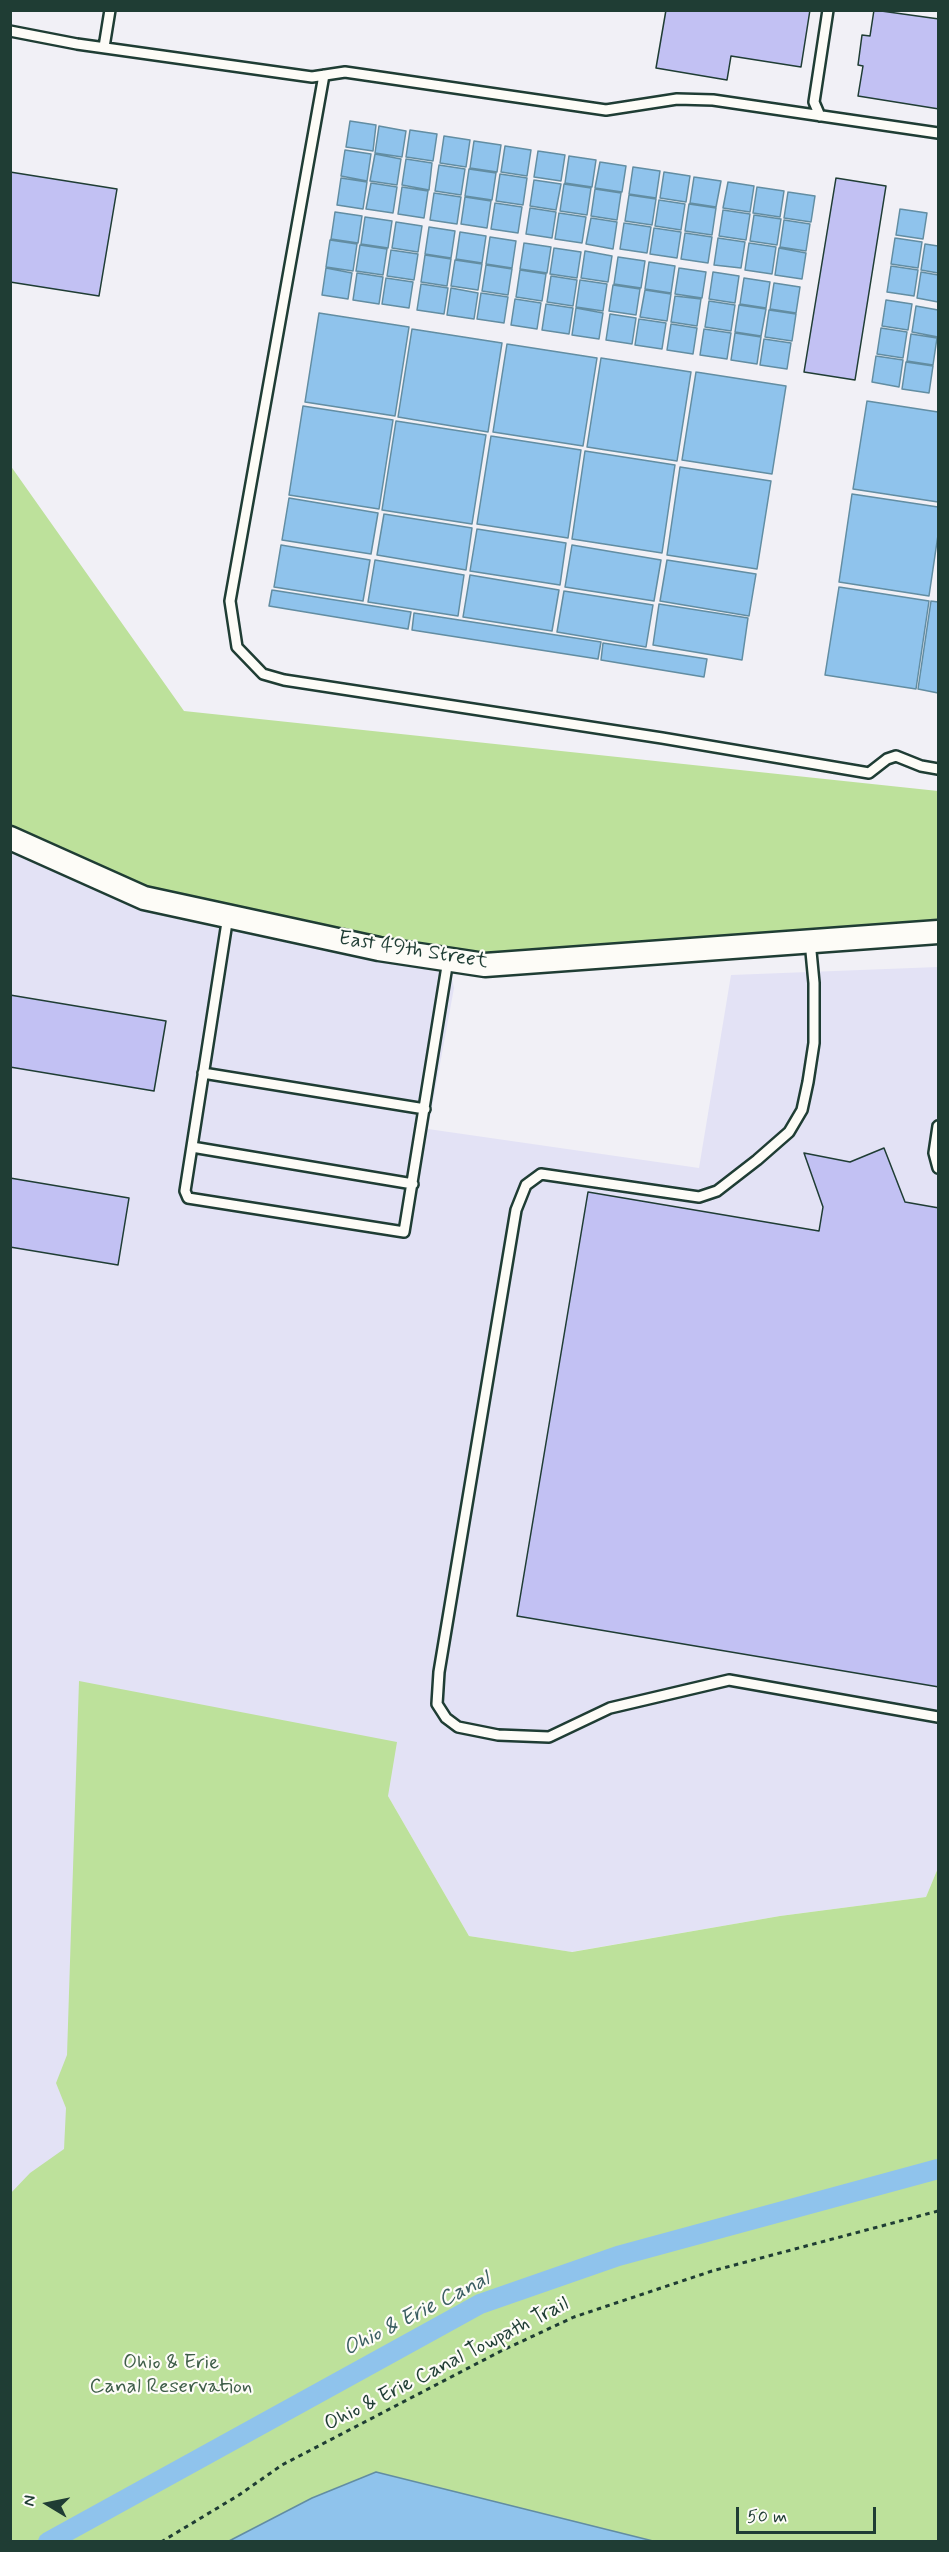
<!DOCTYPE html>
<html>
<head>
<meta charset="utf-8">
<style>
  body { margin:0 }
  #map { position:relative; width:949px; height:2552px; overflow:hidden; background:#f1f0f6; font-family:Mynerve,sans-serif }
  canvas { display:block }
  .frame { position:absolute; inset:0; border:12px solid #1f3d34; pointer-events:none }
  .north { position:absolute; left:18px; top:2474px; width:60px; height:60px; -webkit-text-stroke:4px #fdfcf7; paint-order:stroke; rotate:280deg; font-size:16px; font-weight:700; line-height:24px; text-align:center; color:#1f3d34 }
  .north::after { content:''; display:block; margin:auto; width:21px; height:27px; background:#1f3d34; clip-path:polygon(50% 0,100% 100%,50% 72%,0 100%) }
  .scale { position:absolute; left:736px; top:2507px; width:140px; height:27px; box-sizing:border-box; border:3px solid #1f3d34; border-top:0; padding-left:8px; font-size:18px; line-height:21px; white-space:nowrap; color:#1f3d34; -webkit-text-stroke:4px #fdfcf7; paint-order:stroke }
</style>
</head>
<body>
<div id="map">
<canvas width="949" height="2552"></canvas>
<div class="frame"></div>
<div class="north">N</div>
<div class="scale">50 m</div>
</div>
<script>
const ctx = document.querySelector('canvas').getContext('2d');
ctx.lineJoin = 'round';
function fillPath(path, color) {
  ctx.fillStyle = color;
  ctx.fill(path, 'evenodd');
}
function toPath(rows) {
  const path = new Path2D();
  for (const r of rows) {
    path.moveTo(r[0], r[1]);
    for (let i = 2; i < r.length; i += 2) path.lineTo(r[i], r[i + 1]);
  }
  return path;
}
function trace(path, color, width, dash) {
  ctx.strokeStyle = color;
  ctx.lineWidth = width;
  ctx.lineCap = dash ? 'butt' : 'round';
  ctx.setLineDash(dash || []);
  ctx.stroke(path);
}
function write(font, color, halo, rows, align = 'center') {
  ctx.font = font + ' Mynerve,sans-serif';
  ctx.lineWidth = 4.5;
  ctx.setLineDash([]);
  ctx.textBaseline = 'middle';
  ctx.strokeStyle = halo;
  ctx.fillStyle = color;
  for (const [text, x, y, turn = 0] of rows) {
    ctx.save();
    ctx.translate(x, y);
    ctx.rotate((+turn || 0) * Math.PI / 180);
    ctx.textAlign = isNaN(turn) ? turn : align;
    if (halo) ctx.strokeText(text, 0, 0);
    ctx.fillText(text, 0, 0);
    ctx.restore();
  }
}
fillPath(toPath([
  [11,838,448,959,454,988,428,1129,699,1168,731,975,938,967,938,1868,926,1897,780,1916,571,1952,469,1936,388,1796,68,2115,64,2150,11,2194]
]), '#e3e2f5');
fillPath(toPath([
  [10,465,184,711,938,791,938,932,485,965,228,916,11,838],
  [79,1681,397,1742,388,1796,469,1936,572,1952,780,1916,926,1897,938,1868,938,2541,653,2541,376,2472,312,2498,229,2541,11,2541,10,2194,30,2173,64,2149,66,2108,56,2083,67,2055]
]), '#bde19b');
const water = toPath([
  [350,121,376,125,373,151,346,147,350,121],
  [379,126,406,131,402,157,375,153,379,126],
  [410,130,437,134,433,161,406,157,410,130],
  [444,136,470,140,466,167,440,163,444,136],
  [474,141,501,145,497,172,470,168,474,141],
  [505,146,531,150,527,176,501,172,505,146],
  [345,150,371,154,367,181,341,176,345,150],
  [538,151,565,155,561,181,534,177,538,151],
  [375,154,401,159,397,185,370,181,375,154],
  [569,156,596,160,592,187,565,183,569,156],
  [406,159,432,163,429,190,402,185,406,159],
  [600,162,626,166,622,192,595,188,600,162],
  [439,165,465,169,461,195,435,191,439,165],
  [633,167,660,171,656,198,629,194,633,167],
  [469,169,496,173,492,200,465,196,469,169],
  [664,172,690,176,686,202,660,198,664,172],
  [500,174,527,178,523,205,496,201,500,174],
  [694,177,721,181,716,207,690,203,694,177],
  [341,178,367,182,363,209,337,205,341,178],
  [534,180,561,184,556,210,530,206,534,180],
  [728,182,754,186,750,212,723,208,728,182],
  [371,183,397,187,393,213,366,209,371,183],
  [564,184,591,188,587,215,560,211,564,184],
  [402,187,428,191,424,218,398,214,402,187],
  [757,187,784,191,780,217,753,213,757,187],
  [595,189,621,193,617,220,591,216,595,189],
  [788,192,815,196,811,222,784,218,788,192],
  [434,193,461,197,457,224,430,220,434,193],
  [629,195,656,199,652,225,625,221,629,195],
  [465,197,491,201,487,228,461,224,465,197],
  [659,200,685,204,681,230,655,226,659,200],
  [495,203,522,207,518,233,491,229,495,203],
  [689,204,716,208,712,235,685,231,689,204],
  [530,208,556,212,552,238,526,234,530,208],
  [900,209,927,213,923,239,896,235,900,209],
  [723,210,750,214,746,240,719,236,723,210],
  [335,212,362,216,358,243,331,239,335,212],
  [559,213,586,217,582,243,555,239,559,213],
  [754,215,781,219,777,245,750,241,754,215],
  [365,217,392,221,388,248,361,244,365,217],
  [591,218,617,222,613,249,586,244,591,218],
  [784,220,810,224,806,251,780,247,784,220],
  [396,222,422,226,418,252,392,248,396,222],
  [624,223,651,227,647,253,620,249,624,223],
  [429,227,455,231,451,258,425,254,429,227],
  [654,228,681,232,677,258,650,254,654,228],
  [460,232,486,236,482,263,456,259,460,232],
  [685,233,712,237,708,263,681,259,685,233],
  [490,237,516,241,512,268,486,264,490,237],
  [718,238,745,242,741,268,714,265,718,238],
  [895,238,922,242,918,268,891,264,895,238],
  [330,240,357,244,353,271,326,267,330,240],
  [524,243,551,247,547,273,520,269,524,243],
  [749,243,776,247,772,274,745,270,749,243],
  [925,244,938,246,938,273,921,270,925,244],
  [360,245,387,249,383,275,356,271,360,245],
  [554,248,581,252,577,278,550,274,554,248],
  [779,248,806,253,802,279,775,275,779,248],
  [391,250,418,254,414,280,387,276,391,250],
  [585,251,612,256,608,282,581,278,585,251],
  [425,255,451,259,447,286,421,282,425,255],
  [618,257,645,261,641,288,614,284,618,257],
  [455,260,482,264,478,290,451,286,455,260],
  [649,262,675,266,671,293,645,289,649,262],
  [486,265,512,269,508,295,482,291,486,265],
  [891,266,918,270,914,296,887,292,891,266],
  [326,268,352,273,348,299,322,295,326,268],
  [679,268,706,272,702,298,675,294,679,268],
  [520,270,546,274,542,301,516,297,520,270],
  [713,272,739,276,735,303,709,299,713,272],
  [921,272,938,275,938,302,917,298,921,272],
  [357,273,383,277,379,304,353,300,357,273],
  [551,276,577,280,573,306,547,302,551,276],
  [386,278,413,282,409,308,382,304,386,278],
  [744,278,770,282,766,308,740,304,744,278],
  [580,280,607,284,603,311,576,307,580,280],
  [774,283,800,287,796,313,770,309,774,283],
  [421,284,448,288,444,314,417,310,421,284],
  [613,285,640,289,636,315,609,311,613,285],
  [451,288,478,293,474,319,447,315,451,288],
  [645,290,671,294,667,321,640,317,645,290],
  [481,293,508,297,504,323,477,319,481,293],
  [675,296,701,299,697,326,671,322,675,296],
  [515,299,541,303,537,329,511,325,515,299],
  [886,300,912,304,908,330,882,326,886,300],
  [709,301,735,305,731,331,705,327,709,301],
  [546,304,573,308,569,334,542,330,546,304],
  [739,305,766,309,761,336,735,332,739,305],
  [916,306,938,310,938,337,912,332,916,306],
  [576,308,603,313,599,339,572,335,576,308],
  [769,310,796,314,792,341,765,337,769,310],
  [319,313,409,327,395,416,305,402,319,313],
  [610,314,636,318,632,344,606,340,610,314],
  [639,319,666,323,662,349,635,345,639,319],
  [671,324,697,328,693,354,667,350,671,324],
  [881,328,907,332,903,358,877,354,881,328],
  [412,329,502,343,488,432,398,417,412,329],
  [704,329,731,333,727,359,700,355,704,329],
  [735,333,761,337,757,364,731,360,735,333],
  [911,334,937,338,933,365,907,361,911,334],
  [764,339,791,343,787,369,760,365,764,339],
  [507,344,597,358,583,446,493,432,507,344],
  [876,356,903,360,899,387,872,382,876,356],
  [601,358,691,372,677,461,587,447,601,358],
  [906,362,933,366,929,393,902,389,906,362],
  [696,372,786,386,772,474,682,460,696,372],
  [867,401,938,412,938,502,853,489,867,401],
  [303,406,393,420,379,509,289,495,303,406],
  [396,421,486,435,472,524,382,510,396,421],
  [491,436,581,450,568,538,477,524,491,436],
  [585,451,675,465,662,553,572,539,585,451],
  [680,467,771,481,757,569,667,555,680,467],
  [852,494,938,507,938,535,929,596,839,582,852,494],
  [289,498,378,513,371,554,282,540,289,498],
  [384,514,472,528,466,570,377,555,384,514],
  [477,529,566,543,560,585,470,571,477,529],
  [281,545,370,560,363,601,274,587,281,545],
  [572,545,661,560,654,601,565,587,572,545],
  [375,560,464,575,458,616,368,602,375,560],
  [667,560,756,574,749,616,660,601,667,560],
  [470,575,559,590,552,631,463,617,470,575],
  [839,587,929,601,916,689,825,675,839,587],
  [272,590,411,612,408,629,269,606,272,590],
  [564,591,653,605,646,647,557,632,564,591],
  [931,601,938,602,938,693,918,689,931,601],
  [659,604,748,618,742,660,653,645,659,604],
  [414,613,601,642,598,659,412,630,414,613],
  [603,643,707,659,704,677,601,660,603,643],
  [376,2472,653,2541,229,2541,312,2498,376,2472]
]);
fillPath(water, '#8fc3ec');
trace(water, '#628da2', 1.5);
trace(toPath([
  [48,2542,480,2304,618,2256,938,2169]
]), '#8fc3ec', 20);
const building = toPath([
  [666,10,810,10,801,67,731,56,727,80,656,68,666,10],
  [874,10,939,19,939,109,858,96,863,66,858,65,862,35,870,36,874,10],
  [10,172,117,189,99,296,10,282,10,172],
  [836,178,886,186,855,380,804,372,836,178],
  [10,995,166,1021,154,1091,10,1067,10,995],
  [884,1148,905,1202,939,1208,939,1687,517,1616,588,1192,819,1231,823,1207,804,1153,850,1162,884,1148],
  [10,1178,129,1198,118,1265,10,1247,10,1178]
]);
fillPath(building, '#c2c1f3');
trace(building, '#1f3d34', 1.5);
const service = toPath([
  [10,31,77,44,312,77,345,72,606,110,677,99,713,100,938,133],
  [104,47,110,10],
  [324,75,230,601,237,647,263,674,284,680,662,738,869,773,887,759,896,756,921,766,938,769],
  [820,116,814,102,828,10],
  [228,916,185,1191,188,1198,404,1232,448,960],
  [810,941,814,983,814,1043,808,1082,802,1110,789,1132,757,1160,717,1191,699,1197,541,1174,526,1185,516,1210,439,1672,437,1704,446,1718,458,1727,498,1735,549,1737,610,1708,729,1680,938,1717],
  [203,1073,425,1109],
  [938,1126,934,1153,938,1168],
  [192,1147,413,1184]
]);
const tertiary = toPath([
  [10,838,144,898,379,949,485,965,938,932]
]);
trace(service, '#1f3d34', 14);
trace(tertiary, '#1f3d34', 27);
trace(toPath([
  [161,2542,239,2495,282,2465,501,2351,574,2317,712,2271,938,2211]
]), '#1f3d34', 3, [4.5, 4.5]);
trace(service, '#fdfcf7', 9);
trace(tertiary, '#fdfcf7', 22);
write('21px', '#1f3d34', '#fdfcf7', [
  ["East 49th Street",413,951,9],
  ["Ohio & Erie Canal Towpath Trail",447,2365,-27]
]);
write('21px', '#3f5e49', '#fdfcf7', [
  ["Ohio & Erie",171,2364],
  ["Canal Reservation",171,2388]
]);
write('italic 22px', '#3b5e62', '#fdfcf7', [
  ["Ohio & Erie Canal",417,2315,-27]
]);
</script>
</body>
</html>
